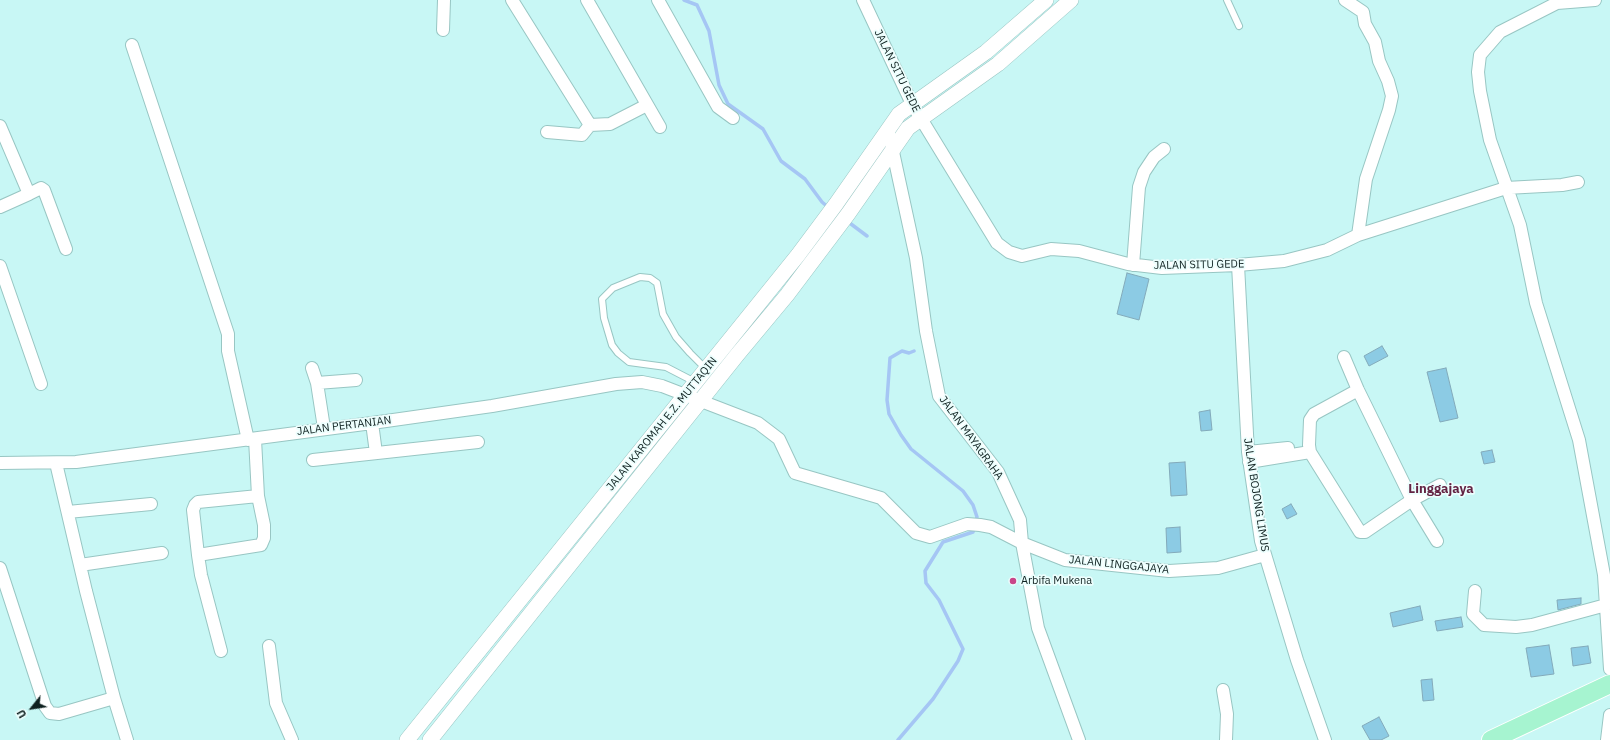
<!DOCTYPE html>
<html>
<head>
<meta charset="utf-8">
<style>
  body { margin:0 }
  #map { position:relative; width:1610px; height:740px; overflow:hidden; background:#c8f7f5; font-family:"IBM Plex Sans",sans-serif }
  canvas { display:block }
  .north { position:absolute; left:12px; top:688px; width:40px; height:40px; -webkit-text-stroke:3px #ecfefd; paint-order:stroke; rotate:240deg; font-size:11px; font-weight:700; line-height:16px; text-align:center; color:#0f2120 }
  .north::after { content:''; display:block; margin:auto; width:14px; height:18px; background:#0f2120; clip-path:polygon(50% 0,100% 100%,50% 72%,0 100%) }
</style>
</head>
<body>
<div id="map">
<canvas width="1610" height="740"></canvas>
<div class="north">U</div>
</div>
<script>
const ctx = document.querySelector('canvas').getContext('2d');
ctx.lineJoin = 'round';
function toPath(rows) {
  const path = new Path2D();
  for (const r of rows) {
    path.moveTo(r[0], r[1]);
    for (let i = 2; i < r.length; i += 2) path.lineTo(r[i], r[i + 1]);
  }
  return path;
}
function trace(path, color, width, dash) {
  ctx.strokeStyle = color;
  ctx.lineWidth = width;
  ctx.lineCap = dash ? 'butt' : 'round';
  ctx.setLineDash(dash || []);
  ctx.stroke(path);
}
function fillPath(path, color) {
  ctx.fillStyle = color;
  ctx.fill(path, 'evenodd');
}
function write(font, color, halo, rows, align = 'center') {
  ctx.font = font + ' "IBM Plex Sans",sans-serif';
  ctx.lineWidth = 3.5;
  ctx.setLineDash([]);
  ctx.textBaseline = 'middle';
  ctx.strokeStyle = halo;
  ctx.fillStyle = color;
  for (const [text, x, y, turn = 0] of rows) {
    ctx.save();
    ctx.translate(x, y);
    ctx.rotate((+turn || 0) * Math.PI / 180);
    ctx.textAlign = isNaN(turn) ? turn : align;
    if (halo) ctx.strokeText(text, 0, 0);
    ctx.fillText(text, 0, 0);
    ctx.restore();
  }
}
trace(toPath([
  [684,0,697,5,709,31,719,85,728,104,763,129,781,161,805,179,822,202,829,208],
  [847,221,867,236],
  [898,740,933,699,958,661,963,649,939,600,926,583,925,571,943,542,973,532,977,517,973,505,963,491,911,449,901,435,889,414,887,400,890,358,902,351,909,353,914,351]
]), '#a5c6f4', 3.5);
const building = toPath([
  [1127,273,1149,279,1139,320,1117,314,1127,273],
  [1382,346,1388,356,1369,366,1364,356,1382,346],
  [1446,368,1458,418,1440,422,1427,372,1446,368],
  [1210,410,1212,430,1201,431,1199,412,1210,410],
  [1492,450,1495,462,1484,464,1481,452,1492,450],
  [1185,462,1187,495,1171,496,1169,463,1185,462],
  [1291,504,1297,514,1287,519,1282,509,1291,504],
  [1180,527,1181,552,1167,553,1166,528,1180,527],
  [1581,598,1581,604,1558,610,1557,600,1581,598],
  [1420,606,1423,620,1393,627,1390,613,1420,606],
  [1461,617,1463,627,1437,631,1435,621,1461,617],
  [1549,645,1554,674,1531,677,1526,648,1549,645],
  [1588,646,1591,663,1573,666,1571,648,1588,646],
  [1432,679,1434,700,1423,701,1421,680,1432,679],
  [1379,717,1389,736,1381,740,1370,740,1362,726,1379,717]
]);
fillPath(building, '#8ccbe4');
trace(building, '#83aaba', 1);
const service = toPath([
  [1227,0,1239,26],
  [695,382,666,367,629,362,618,353,612,345,604,318,602,299,613,288,640,277,650,278,657,283,663,314,676,337,690,353,706,369]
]);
const minor = toPath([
  [512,0,590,125,582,135,547,132],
  [587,0,660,127],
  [658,0,718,107,733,118],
  [863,0,912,104,997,243,1009,252,1022,256,1051,249,1079,251,1128,264,1162,268,1238,265,1284,261,1327,250,1358,235,1506,188,1562,185,1578,182],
  [1345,0,1363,12,1365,24,1375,42,1379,61,1388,81,1392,96,1389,110,1366,179,1358,235],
  [1595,0,1557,3,1500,32,1480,55,1478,72,1480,91,1490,140,1520,225,1536,303,1579,440,1604,575,1610,669],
  [443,30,444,0],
  [132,45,228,334,228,351,248,440],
  [590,125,610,124,647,105],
  [0,126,29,194,0,207],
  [888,129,916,258,926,331,939,396,998,472,1020,520,1022,543,1038,628,1079,740],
  [29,194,41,188,44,190,66,249],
  [1133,265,1139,187,1144,172,1154,157,1164,149],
  [1238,265,1248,452,1261,541,1297,660,1325,740],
  [0,266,41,384],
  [1344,357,1358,390,1412,500,1437,541],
  [312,368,317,383],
  [1358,390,1314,414,1310,420,1309,445,1310,452,1360,532,1365,532,1412,500,1440,485],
  [372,423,376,453],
  [324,428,317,383,356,380],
  [1248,452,1288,448],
  [313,460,478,442],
  [1249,462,1310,452],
  [0,463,76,462,372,423,492,406,616,384,642,382,662,386,758,423,779,439,795,473,881,498,916,533,930,537,967,524,980,525,991,527,1022,543,1065,560,1169,571,1218,568,1265,555],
  [56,463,86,591,114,698,127,740],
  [68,512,151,504],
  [198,555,193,510,195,505,198,502,258,496,255,439],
  [80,565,162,553],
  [0,568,45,706,50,713,59,714,114,698],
  [1475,591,1473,614,1484,625,1516,627,1532,625,1606,605],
  [269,646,276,703,292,740],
  [221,651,201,575,198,555,261,545,264,538,264,525,258,496],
  [1223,690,1227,714,1226,740],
  [1607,740,1610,715]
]);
const tertiary = toPath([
  [407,740,798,255,836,204,899,114,986,52,1046,0],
  [430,740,737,355,787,295,848,214,908,128,998,64,1071,0]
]);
const primary = toPath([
  [1491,740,1610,684]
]);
trace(service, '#98c6c3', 8);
trace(minor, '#98c6c3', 14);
trace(tertiary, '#98c6c3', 16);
trace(primary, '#fff', 20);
trace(service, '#fff', 6);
trace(minor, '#fff', 12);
trace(tertiary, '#fff', 15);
trace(primary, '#a6f4d0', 18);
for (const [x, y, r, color] of [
  [1013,581,4,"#c94589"]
]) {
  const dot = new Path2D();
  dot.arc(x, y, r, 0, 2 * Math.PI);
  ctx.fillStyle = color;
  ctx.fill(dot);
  trace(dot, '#ecfefd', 1.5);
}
write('11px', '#0f2120', '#ecfefd', [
  ["JALAN SITU GEDE",897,71,64],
  ["JALAN SITU GEDE",1199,265,-1],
  ["JALAN KAROMAH E.Z. MUTTAQIN",662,424,-51],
  ["JALAN PERTANIAN",344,426,-7],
  ["JALAN MAYAGRAHA",971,438,54],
  ["JALAN BOJONG LIMUS",1256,495,81],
  ["JALAN LINGGAJAYA",1119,565,6]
]);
write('11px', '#0f2120', '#ecfefd', [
  ["Arbifa Mukena",1021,581]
], 'left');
write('bold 13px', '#632343', '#ecfefd', [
  ["Linggajaya",1441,489]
]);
</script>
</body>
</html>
